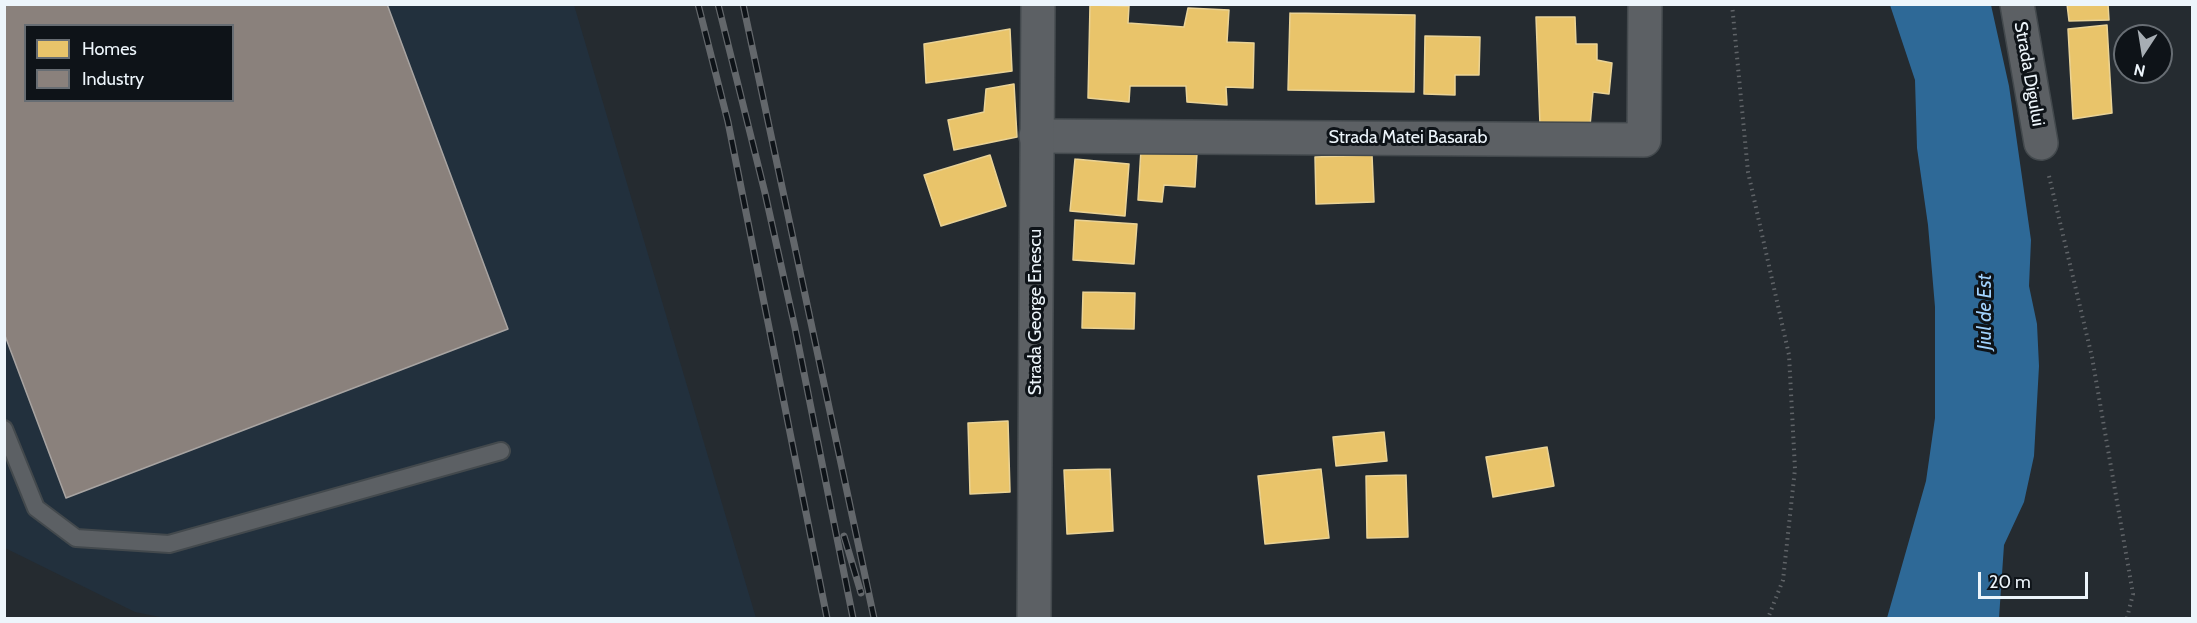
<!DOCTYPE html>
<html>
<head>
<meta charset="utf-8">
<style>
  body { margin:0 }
  #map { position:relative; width:2197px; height:623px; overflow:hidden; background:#252b30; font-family:Cabin,sans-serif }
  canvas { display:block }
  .frame { position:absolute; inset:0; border:6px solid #edf5fb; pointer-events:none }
  .legend { position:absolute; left:24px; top:24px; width:210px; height:78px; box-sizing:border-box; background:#0e1318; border:2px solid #676d73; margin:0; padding:8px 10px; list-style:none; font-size:18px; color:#edf5fb }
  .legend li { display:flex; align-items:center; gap:12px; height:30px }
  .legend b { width:30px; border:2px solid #676d73 }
  .north { position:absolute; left:2113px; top:24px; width:60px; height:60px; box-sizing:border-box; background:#0e1318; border:2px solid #676d73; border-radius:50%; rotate:192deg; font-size:16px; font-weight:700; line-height:24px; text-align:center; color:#edf5fb }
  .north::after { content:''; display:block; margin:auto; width:21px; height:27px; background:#a7aeb4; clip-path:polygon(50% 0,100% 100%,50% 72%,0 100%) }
  .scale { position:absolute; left:1978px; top:572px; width:110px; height:27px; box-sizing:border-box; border:3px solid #edf5fb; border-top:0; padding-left:8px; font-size:18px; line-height:21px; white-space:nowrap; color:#edf5fb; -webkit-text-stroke:4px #0e1318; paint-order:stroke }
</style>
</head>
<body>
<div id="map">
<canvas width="2197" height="623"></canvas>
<div class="frame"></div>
<ul class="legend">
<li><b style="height:16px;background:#e9c46a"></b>Homes</li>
<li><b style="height:16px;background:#8a817c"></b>Industry</li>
</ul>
<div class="north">N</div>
<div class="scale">20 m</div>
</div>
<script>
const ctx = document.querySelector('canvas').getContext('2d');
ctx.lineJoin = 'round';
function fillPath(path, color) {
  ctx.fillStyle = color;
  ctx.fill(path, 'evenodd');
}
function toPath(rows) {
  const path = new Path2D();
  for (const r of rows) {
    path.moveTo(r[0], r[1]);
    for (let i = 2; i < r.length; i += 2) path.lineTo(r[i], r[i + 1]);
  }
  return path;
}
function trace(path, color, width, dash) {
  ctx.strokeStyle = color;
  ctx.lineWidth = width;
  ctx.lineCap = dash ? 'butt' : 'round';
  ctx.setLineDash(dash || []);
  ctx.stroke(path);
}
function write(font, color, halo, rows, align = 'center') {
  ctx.font = font + ' Cabin,sans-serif';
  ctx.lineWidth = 6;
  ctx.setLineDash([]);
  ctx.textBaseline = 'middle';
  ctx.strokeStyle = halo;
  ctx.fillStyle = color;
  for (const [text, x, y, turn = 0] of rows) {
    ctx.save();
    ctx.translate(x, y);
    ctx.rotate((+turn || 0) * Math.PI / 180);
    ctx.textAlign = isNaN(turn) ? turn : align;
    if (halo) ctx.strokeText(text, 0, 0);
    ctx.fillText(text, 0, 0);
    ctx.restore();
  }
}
fillPath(toPath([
  [4,5,574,5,756,618,165,618,135,612,5,548],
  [26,26,232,26,232,100,26,100]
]), '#22303d');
fillPath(toPath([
  [1890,5,1991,5,2009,86,2031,240,2029,286,2037,324,2039,366,2034,456,2024,502,2004,545,1999,618,1887,618,1926,481,1935,418,1935,307,1928,225,1917,148,1915,80]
]), '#2e6997');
const homes = toPath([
  [2067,4,2108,4,2109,20,2069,21,2067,4],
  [1090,5,1129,6,1128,23,1184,27,1188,8,1229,10,1227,42,1254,43,1253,88,1226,87,1227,105,1187,102,1186,86,1130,86,1129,102,1088,98,1090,5],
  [1290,13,1415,15,1414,92,1288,90,1290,13],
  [1536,17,1575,17,1576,44,1597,44,1597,60,1612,63,1609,94,1593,92,1590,126,1540,125,1536,17],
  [2107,25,2112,113,2073,119,2068,29,2107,25],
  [1010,29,1012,71,926,83,924,44,1010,29],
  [1425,36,1480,37,1479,75,1455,75,1455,95,1424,94,1425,36],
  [1014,84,1017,137,954,150,948,120,984,112,986,89,1014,84],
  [1141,149,1197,153,1195,187,1164,185,1162,202,1138,200,1141,149],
  [990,155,1006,206,941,226,924,175,990,155],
  [1372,155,1374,202,1316,204,1315,157,1372,155],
  [1075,159,1129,164,1125,216,1070,211,1075,159],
  [1075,220,1137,224,1134,264,1073,260,1075,220],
  [1083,292,1135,293,1134,329,1082,328,1083,292],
  [1008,421,1010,492,970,494,968,423,1008,421],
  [1384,432,1387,461,1336,466,1333,437,1384,432],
  [1547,447,1554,486,1493,497,1486,457,1547,447],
  [1110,469,1113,531,1067,534,1064,470,1110,469],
  [1321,469,1329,538,1265,544,1258,476,1321,469],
  [1406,475,1408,537,1367,538,1366,476,1406,475]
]);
fillPath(homes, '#e9c46a');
trace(homes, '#ead396', 1.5);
const industry = toPath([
  [4,4,387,4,508,329,66,498,4,333,4,4],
  [26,26,232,26,232,100,26,100,26,26]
]);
fillPath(industry, '#8a817c');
trace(industry, '#a8a4a2', 1.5);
const lane = toPath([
  [4,429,36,508,76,538,169,544,501,451]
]);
const street = toPath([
  [2017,4,2041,143],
  [1036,136,1644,140,1645,4]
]);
const secondary = toPath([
  [1034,618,1038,4]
]);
trace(lane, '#43494d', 20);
trace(street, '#43494d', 36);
trace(secondary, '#43494d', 36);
trace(toPath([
  [1732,4,1748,172,1789,355,1795,469,1783,580,1768,618],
  [2049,176,2092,357,2133,594,2127,618]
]), '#606468', 4, [1.5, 4.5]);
trace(lane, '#5c6064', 16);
trace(street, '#5c6064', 33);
trace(secondary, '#5c6064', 33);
const rail = toPath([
  [698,4,728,122,827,618],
  [718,4,765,193,795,328,853,618],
  [743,4,874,618],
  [844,536,861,593]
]);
trace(rail, '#63676b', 7);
trace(rail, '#0e1318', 4.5, [14]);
write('18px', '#edf5fb', '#0e1318', [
  ["Strada Digului",2029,74,80],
  ["Strada Matei Basarab",1408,138],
  ["Strada George Enescu",1036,312,-90]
]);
write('italic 20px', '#a1d2fd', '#0e1318', [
  ["Jiul de Est",1985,312,-90]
]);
</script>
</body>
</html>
